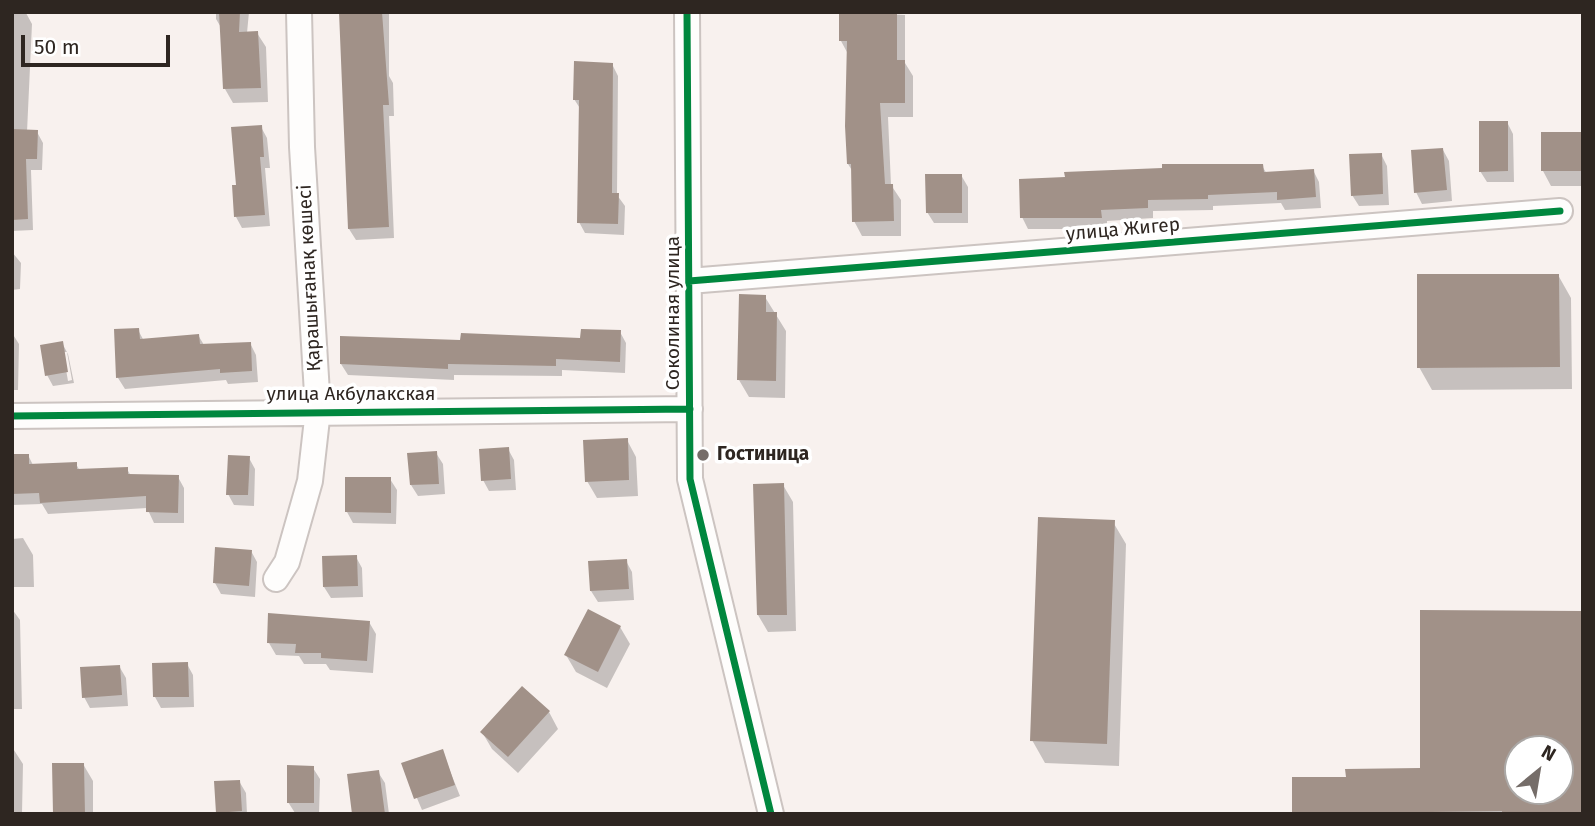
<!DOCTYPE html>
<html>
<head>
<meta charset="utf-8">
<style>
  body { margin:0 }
  #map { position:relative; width:1595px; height:826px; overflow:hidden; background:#f8f1ee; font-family:"Fira Sans",sans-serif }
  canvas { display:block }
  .frame { position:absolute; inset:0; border:14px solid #2e2621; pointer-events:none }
  .north { position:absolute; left:1504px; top:735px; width:70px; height:70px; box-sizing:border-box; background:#fff; border:2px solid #aba8a6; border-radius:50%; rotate:30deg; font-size:19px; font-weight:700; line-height:28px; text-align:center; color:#2e2621 }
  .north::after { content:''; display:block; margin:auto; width:24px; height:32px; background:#756d69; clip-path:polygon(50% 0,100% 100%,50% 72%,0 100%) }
  .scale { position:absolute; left:21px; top:35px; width:149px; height:32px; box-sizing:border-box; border:4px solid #2e2621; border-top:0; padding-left:9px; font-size:21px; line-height:24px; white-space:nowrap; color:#2e2621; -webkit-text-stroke:5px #fff; paint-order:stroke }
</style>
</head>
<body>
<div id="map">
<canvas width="1595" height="826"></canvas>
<div class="frame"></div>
<div class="north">N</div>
<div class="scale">50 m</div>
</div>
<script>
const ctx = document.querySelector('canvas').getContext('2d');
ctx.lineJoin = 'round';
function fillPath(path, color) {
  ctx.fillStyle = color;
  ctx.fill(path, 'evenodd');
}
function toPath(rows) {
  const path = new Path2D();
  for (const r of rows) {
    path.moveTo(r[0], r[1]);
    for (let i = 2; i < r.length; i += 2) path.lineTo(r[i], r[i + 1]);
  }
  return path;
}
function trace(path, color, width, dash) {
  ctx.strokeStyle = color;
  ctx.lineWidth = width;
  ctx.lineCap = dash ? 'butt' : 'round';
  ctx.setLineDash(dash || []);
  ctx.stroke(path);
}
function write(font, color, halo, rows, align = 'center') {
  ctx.font = font + ' "Fira Sans",sans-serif';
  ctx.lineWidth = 7;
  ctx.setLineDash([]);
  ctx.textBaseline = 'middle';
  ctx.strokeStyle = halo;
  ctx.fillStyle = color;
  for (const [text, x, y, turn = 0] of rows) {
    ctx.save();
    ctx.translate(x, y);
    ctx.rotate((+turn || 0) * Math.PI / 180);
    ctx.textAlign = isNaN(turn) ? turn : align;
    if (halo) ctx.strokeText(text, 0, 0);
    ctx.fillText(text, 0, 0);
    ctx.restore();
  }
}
fillPath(toPath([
  [12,12,26,13,32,24,27,132,37,132,43,143,42,170,31,170,33,230,12,231],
  [216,12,249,12,247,33,257,33,266,47,268,102,233,103,225,89,222,29,216,19],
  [340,12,389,12,389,76,393,83,394,116,389,116,394,238,356,240,349,229],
  [841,12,905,15,905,63,913,76,913,117,888,117,891,185,901,200,901,236,862,236,854,221,853,172,848,164,848,54,841,41],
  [1581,12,1583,12,1583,33,1581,30],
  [612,64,618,76,617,195,625,206,624,235,585,233,579,222,581,110,574,99],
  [1507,122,1513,134,1514,182,1487,182,1480,171],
  [261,127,267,138,270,168,265,168,270,226,242,228,236,217,238,187],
  [1583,133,1583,186,1551,186,1543,171],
  [1443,150,1449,161,1452,201,1422,204,1416,192],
  [1381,154,1387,166,1389,205,1359,206,1352,195],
  [1262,166,1267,174,1313,170,1319,182,1321,208,1285,210,1281,203,1213,206,1213,210,1153,211,1153,218,1107,221,1107,229,1028,229,1022,217],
  [961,175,968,187,968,223,934,223,927,212],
  [12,252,21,263,20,289,12,290],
  [1558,275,1571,298,1572,389,1432,390,1419,367],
  [765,297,786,331,785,398,749,397,739,380],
  [138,330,144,341,198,335,204,345,250,343,256,355,258,382,228,384,226,380,125,389,118,378,116,331],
  [620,332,626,343,625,373,562,370,562,376,454,375,454,380,348,375,341,364,462,342,582,339],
  [12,333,19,344,18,390,12,390],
  [62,343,68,354,74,383,53,386,47,375],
  [63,352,67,352,72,380,68,381],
  [627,440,636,457,638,496,597,498,587,481],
  [508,449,514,460,516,490,489,491,483,480],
  [436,453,443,464,445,494,418,496,411,485],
  [28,455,33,465,76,464,80,471,127,469,131,476,178,477,184,488,184,523,154,523,147,508,48,514,42,504,12,505,12,456],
  [249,458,255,469,254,506,234,505,228,494],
  [390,479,397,490,396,524,353,523,347,512],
  [783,485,793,502,796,631,768,632,758,615],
  [1113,522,1126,544,1119,766,1045,763,1032,740],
  [23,538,33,555,34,587,12,587,12,539],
  [251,551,257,562,255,597,221,594,215,583],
  [356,557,362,568,363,597,331,598,324,587],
  [626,561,632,572,634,600,598,602,591,591,589,563],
  [12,609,20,620,22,709,12,709],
  [1583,612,1583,814,1294,814,1348,779,1422,770],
  [1518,749,1560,749,1560,791,1518,791],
  [369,622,376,634,373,673,330,670,326,664,304,664,299,656,276,655,269,643],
  [620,627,630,644,607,688,576,672,566,655],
  [187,664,193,675,194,707,161,708,155,697],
  [119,666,126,678,128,706,90,708,84,697],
  [549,712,558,729,518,773,492,749,482,732],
  [12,747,23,764,22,814,12,814],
  [442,751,460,796,422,810,403,765],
  [83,764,93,781,93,814,55,814],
  [313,768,320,779,319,814,295,813,288,802],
  [378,772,385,783,389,814,354,814],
  [239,781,246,793,247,814,218,814]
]), '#0003');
fillPath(toPath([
  [219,12,240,12,239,32,258,31,261,88,223,89],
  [339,12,382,12,389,105,383,105,389,227,348,229],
  [839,12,897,12,897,60,905,60,905,103,880,103,885,184,893,184,894,221,852,222,851,164,847,164,845,126,847,41,839,41],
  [574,61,613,63,612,193,619,193,618,224,577,223,579,100,573,100],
  [1479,121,1508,121,1508,171,1479,172],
  [262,125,264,157,260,157,265,215,234,217,232,185,236,185,231,127],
  [12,129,38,130,37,159,26,159,28,219,12,220],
  [1541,132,1583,132,1583,171,1541,171],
  [1443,148,1447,190,1414,193,1411,150],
  [1382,153,1383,194,1351,196,1349,154],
  [1162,164,1263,164,1264,172,1314,169,1316,197,1277,200,1277,192,1208,195,1208,199,1148,200,1148,208,1101,210,1102,218,1020,218,1019,179,1065,177,1064,172,1162,168],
  [925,174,962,174,962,213,926,213],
  [1417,274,1559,274,1560,367,1417,368],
  [739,294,766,295,766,312,777,312,776,381,737,380],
  [139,328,140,339,199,334,200,344,251,342,252,371,220,373,220,369,116,378,114,329],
  [581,329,621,330,620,362,556,359,556,366,448,364,448,369,340,364,340,336,460,340,461,333,580,338],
  [63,341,68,372,45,376,40,345],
  [628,438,629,480,585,482,583,440],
  [509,447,511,479,481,481,479,449],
  [437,451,439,484,410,485,407,453],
  [12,454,29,454,29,464,77,462,77,469,128,467,128,474,179,475,178,513,146,512,146,496,40,503,39,493,12,494],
  [228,455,250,456,248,495,226,495],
  [345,477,391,477,391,513,345,512],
  [784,483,787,615,757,615,753,484],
  [1038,517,1115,520,1107,744,1030,741],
  [215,547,252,550,249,586,213,583],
  [357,555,358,586,323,587,322,556],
  [627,559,629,589,590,591,588,561],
  [588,609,621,626,598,672,564,655],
  [1420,610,1583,611,1581,814,1502,814,1502,811,1292,814,1292,777,1346,777,1345,769,1420,768],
  [1518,749,1560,749,1560,791,1518,791],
  [268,613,370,621,367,661,321,658,321,653,295,653,296,644,267,643],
  [188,662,189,697,153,697,152,663],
  [120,665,122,695,82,698,80,667],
  [522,686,550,711,508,757,480,732],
  [443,749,455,785,414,799,401,763],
  [52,763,84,763,85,814,53,814],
  [287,765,314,766,314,803,287,803],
  [379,770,385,814,352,814,347,774],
  [240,780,242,811,216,813,214,781]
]), '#a19188');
const minor = toPath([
  [687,12,690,479,771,814],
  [689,281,1560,211],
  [12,416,690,409],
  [276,579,287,562,310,481,318,410,302,147,299,12]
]);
trace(minor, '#ccc4c1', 28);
trace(minor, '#fefdfc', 24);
trace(toPath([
  [687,12,690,479,771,814],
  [689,281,1560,211],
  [12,416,690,409]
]), '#00873e', 7);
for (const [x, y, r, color] of [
  [703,455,7,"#756d69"]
]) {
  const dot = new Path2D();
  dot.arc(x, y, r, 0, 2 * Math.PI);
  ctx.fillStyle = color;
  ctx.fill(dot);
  trace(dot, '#fff', 2.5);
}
write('19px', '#2e2621', '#fff', [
  ["улица Жигер",1123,230,-5],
  ["Қарашығанақ көшесі",310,278,-93],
  ["Соколиная улица",674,313,-90],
  ["улица Акбулакская",351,395]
]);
write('bold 19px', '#2e2621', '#fff', [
  ["Гостиница",717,455]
], 'left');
</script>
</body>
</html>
